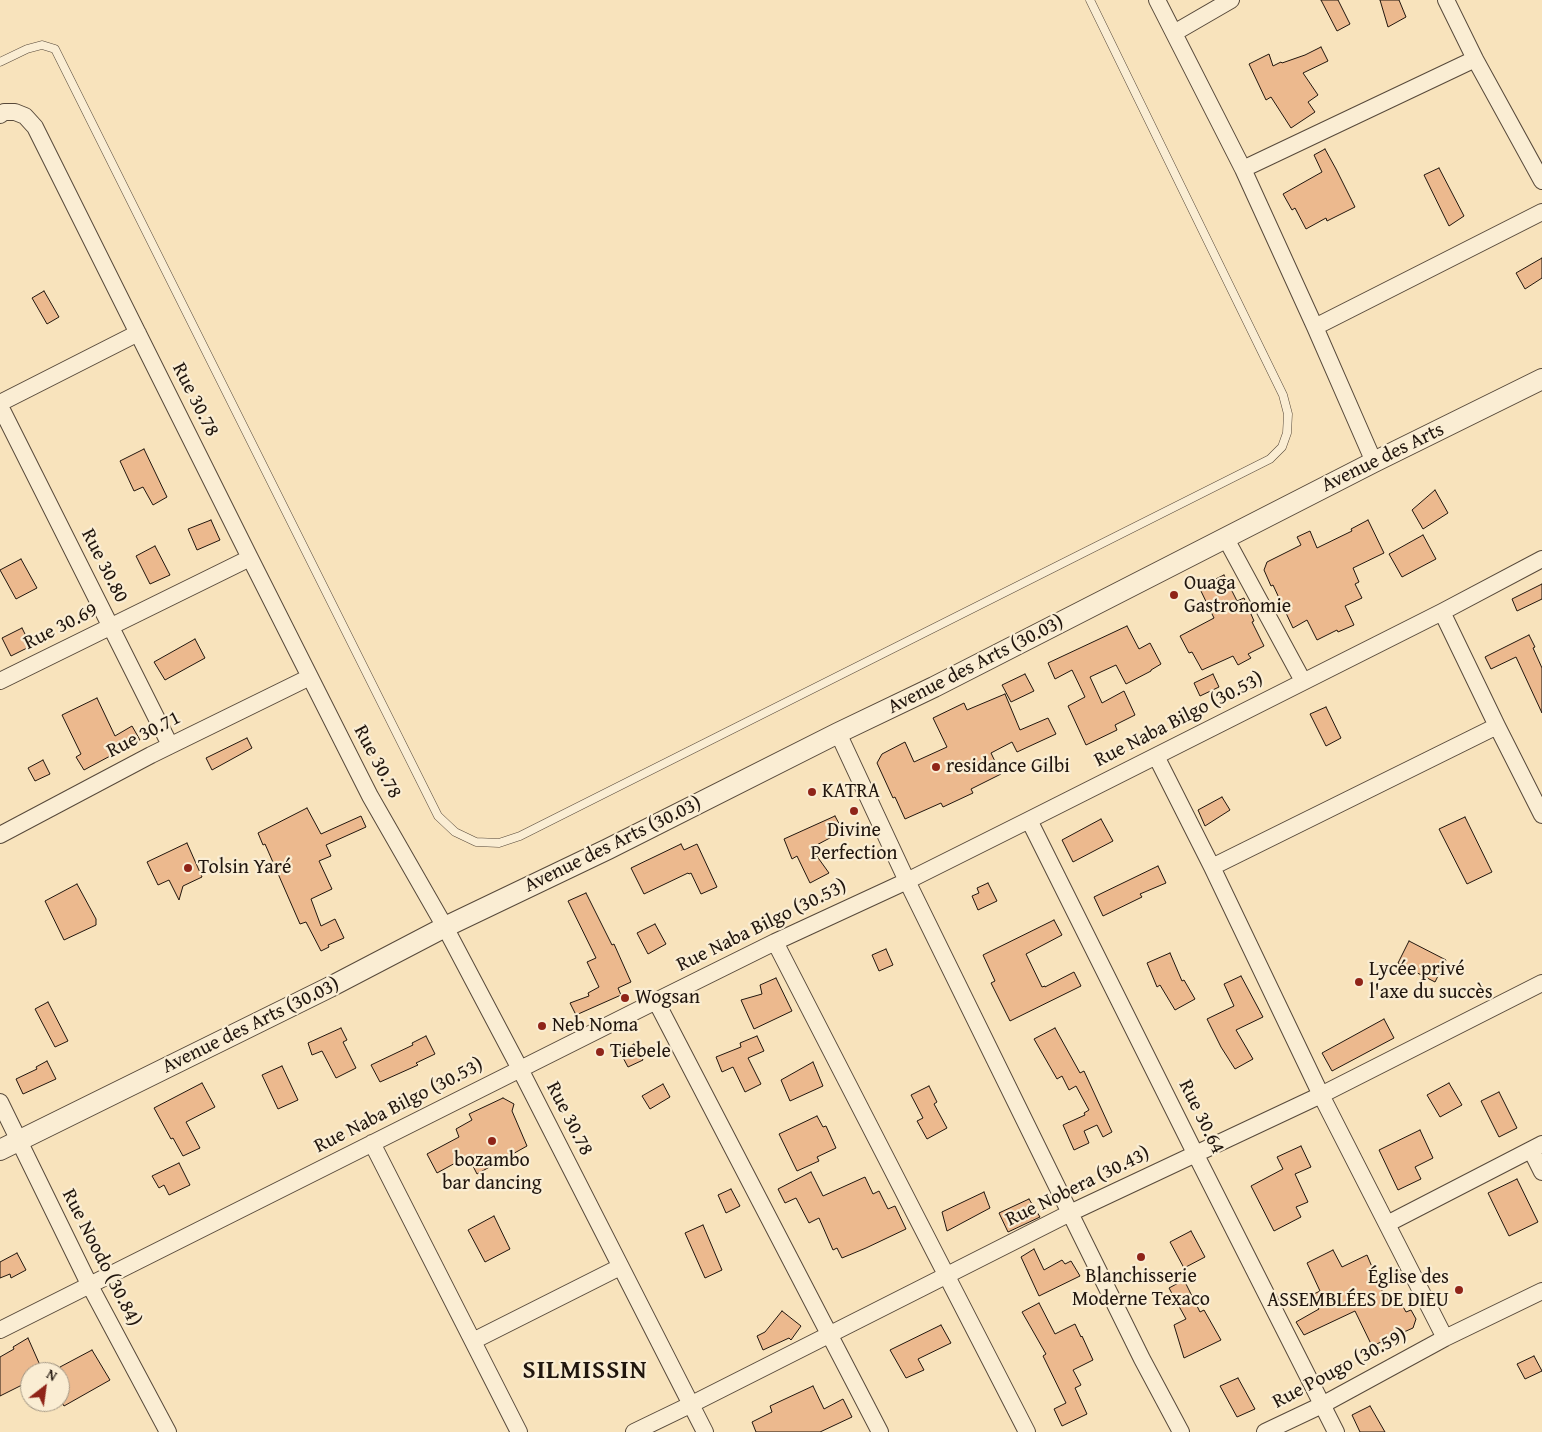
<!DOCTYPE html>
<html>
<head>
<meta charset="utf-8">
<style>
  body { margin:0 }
  #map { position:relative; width:1542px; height:1432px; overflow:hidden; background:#f8e3bc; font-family:"Gentium Book Plus",serif }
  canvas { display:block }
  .north { position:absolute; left:20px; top:1362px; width:50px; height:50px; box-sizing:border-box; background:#faedd3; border:1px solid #a39784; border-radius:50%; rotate:30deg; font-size:14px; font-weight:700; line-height:20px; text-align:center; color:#21160e }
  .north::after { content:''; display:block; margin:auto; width:18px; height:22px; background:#8f2418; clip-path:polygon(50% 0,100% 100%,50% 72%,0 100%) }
</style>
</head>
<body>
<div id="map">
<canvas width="1542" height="1432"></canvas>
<div class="north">N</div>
</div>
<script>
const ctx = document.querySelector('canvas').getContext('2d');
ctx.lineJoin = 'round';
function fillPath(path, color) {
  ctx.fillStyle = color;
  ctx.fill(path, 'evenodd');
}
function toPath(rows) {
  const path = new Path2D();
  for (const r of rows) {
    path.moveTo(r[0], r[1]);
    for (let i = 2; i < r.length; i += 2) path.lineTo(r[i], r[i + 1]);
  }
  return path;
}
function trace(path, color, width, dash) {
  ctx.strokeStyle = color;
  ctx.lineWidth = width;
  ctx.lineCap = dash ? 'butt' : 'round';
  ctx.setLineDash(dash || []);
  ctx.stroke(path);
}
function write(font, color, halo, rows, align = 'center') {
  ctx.font = font + ' "Gentium Book Plus",serif';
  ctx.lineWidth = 4.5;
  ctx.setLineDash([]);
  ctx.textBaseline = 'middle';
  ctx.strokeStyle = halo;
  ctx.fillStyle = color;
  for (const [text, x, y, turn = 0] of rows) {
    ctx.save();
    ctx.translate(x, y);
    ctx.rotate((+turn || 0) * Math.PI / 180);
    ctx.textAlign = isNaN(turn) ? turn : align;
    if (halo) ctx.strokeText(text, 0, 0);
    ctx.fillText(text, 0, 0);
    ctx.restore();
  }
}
const building = toPath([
  [1321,0,1338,0,1350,24,1337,31,1321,0],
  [1380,0,1399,0,1406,17,1388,27,1380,0],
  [1321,47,1328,61,1303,73,1318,95,1308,102,1315,112,1291,128,1271,97,1266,100,1249,64,1269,54,1273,66,1281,62,1282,63,1305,55,1321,47],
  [1325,149,1336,169,1355,207,1327,221,1326,218,1306,229,1295,208,1292,210,1283,194,1322,172,1314,155,1325,149],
  [1439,168,1464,216,1449,226,1424,175,1439,168],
  [1542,258,1542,278,1525,289,1516,273,1542,258],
  [44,291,59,317,47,324,32,298,44,291],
  [144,449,167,497,153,505,143,487,134,491,120,461,144,449],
  [1435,490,1448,513,1423,529,1412,510,1435,490],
  [211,520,220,540,197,550,188,529,211,520],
  [1368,520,1384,553,1353,568,1359,582,1355,584,1362,598,1345,606,1354,625,1338,632,1337,630,1317,640,1307,620,1293,628,1273,585,1271,586,1264,570,1267,562,1301,545,1297,537,1310,531,1317,548,1352,531,1351,529,1368,520],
  [1423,535,1436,559,1402,577,1389,554,1423,535],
  [155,546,170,575,150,584,136,556,155,546],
  [21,559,37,588,16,599,0,570,21,559],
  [1224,575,1237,601,1244,598,1254,621,1252,622,1264,646,1248,654,1251,658,1238,665,1233,656,1202,670,1192,652,1189,653,1180,636,1214,618,1199,587,1224,575],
  [1542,584,1542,599,1517,611,1512,599,1542,584],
  [1127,626,1139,649,1150,643,1161,664,1151,670,1151,671,1126,684,1116,665,1090,677,1102,703,1124,691,1135,715,1115,725,1117,730,1086,745,1068,706,1085,697,1072,670,1055,679,1048,663,1127,626],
  [22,628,31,646,11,656,2,638,22,628],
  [1529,635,1535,647,1533,648,1542,668,1542,713,1516,657,1491,669,1485,657,1529,635],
  [195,639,205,658,165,680,154,662,195,639],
  [1025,674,1034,691,1011,702,1002,685,1025,674],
  [1213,674,1219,687,1200,696,1194,683,1213,674],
  [1005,694,1020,730,1048,718,1056,734,1017,752,1012,742,991,753,1001,774,971,789,973,793,943,807,941,803,905,819,895,797,893,798,877,763,882,754,905,742,914,762,947,747,933,718,964,703,967,710,1005,694],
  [97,698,115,736,132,726,140,740,84,770,76,757,81,754,62,715,97,698],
  [1326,707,1341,738,1326,746,1310,714,1326,707],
  [247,738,252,748,212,770,206,758,247,738],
  [43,760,50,774,35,781,28,768,43,760],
  [1222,797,1230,810,1205,826,1198,810,1222,797],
  [307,808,321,834,361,816,366,827,326,845,331,856,319,861,332,889,311,899,321,926,335,919,344,938,328,945,329,947,321,951,306,922,300,924,265,844,263,845,258,833,307,808],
  [835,816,843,831,811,848,829,873,810,883,797,856,792,859,784,839,835,816],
  [1465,817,1492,872,1467,884,1439,829,1465,817],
  [1101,819,1113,841,1073,862,1062,840,1101,819],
  [187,843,202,877,183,886,179,900,169,880,158,885,147,862,187,843],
  [681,844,684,850,697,844,717,887,701,894,691,873,689,874,688,873,644,894,631,868,681,844],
  [1158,866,1166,883,1140,894,1142,897,1103,916,1094,897,1158,866],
  [988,883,997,901,978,910,972,896,979,893,977,888,988,883],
  [77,884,96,919,96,925,64,940,45,901,77,884],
  [586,893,612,945,614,944,631,982,618,988,621,995,576,1015,570,1003,589,996,588,993,599,987,587,962,596,958,568,901,586,893],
  [1054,920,1062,935,1026,954,1042,987,1045,986,1045,987,1074,972,1081,986,1010,1021,991,983,995,981,983,955,1054,920],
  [655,924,666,944,648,954,637,933,655,924],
  [1409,941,1446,960,1435,982,1398,963,1409,941],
  [886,949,893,965,879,971,872,955,886,949],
  [1170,953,1182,981,1184,980,1195,999,1175,1010,1160,985,1157,987,1147,963,1170,953],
  [1241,976,1263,1017,1236,1030,1253,1059,1235,1069,1221,1047,1207,1019,1234,1006,1224,984,1241,976],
  [776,978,792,1011,754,1029,741,1000,762,994,760,985,776,978],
  [48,1002,68,1041,55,1047,35,1009,48,1002],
  [1384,1019,1394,1038,1332,1071,1322,1053,1384,1019],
  [341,1028,347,1040,343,1042,356,1068,336,1078,322,1051,312,1055,308,1043,341,1028],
  [1055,1028,1080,1073,1084,1071,1112,1132,1103,1137,1097,1125,1084,1131,1089,1143,1074,1150,1063,1125,1085,1115,1084,1113,1089,1110,1076,1086,1069,1090,1062,1076,1057,1079,1034,1039,1055,1028],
  [426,1036,435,1054,416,1063,418,1065,380,1082,371,1065,413,1045,412,1043,426,1036],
  [757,1036,764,1051,748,1058,761,1084,745,1092,733,1067,722,1072,716,1057,741,1047,740,1043,757,1036],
  [634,1044,643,1060,628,1067,620,1052,634,1044],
  [47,1061,56,1079,23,1094,16,1079,37,1069,36,1067,47,1061],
  [813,1062,823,1086,790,1101,781,1080,813,1062],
  [282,1066,298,1100,278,1109,262,1075,282,1066],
  [202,1083,215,1107,186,1122,200,1148,183,1156,173,1138,171,1139,154,1108,202,1083],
  [1449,1083,1462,1105,1440,1117,1427,1095,1449,1083],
  [663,1084,670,1097,650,1109,642,1096,663,1084],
  [929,1086,937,1102,934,1104,947,1128,927,1139,917,1121,923,1118,911,1095,929,1086],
  [1499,1092,1517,1128,1499,1137,1481,1101,1499,1092],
  [503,1098,514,1104,512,1111,527,1146,477,1174,468,1156,437,1173,427,1154,459,1137,456,1129,472,1120,469,1114,503,1098],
  [817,1116,823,1127,826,1126,836,1148,817,1157,819,1161,797,1171,779,1134,817,1116],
  [1420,1130,1433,1158,1415,1167,1421,1179,1398,1190,1379,1150,1420,1130],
  [1301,1146,1311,1167,1295,1174,1308,1202,1296,1207,1301,1217,1274,1231,1251,1186,1283,1169,1277,1157,1301,1146],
  [179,1163,190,1185,169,1195,164,1185,159,1188,152,1176,179,1163],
  [811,1172,823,1196,865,1177,873,1194,879,1191,888,1209,895,1206,906,1229,866,1248,842,1258,837,1248,833,1250,819,1218,809,1223,796,1198,785,1203,778,1189,811,1172],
  [1517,1179,1538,1222,1509,1236,1488,1193,1517,1179],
  [731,1189,740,1206,726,1213,718,1195,731,1189],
  [984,1192,990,1208,947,1231,942,1212,984,1192],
  [1029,1199,1040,1217,1008,1232,999,1213,1029,1199],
  [494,1216,510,1249,485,1262,468,1230,494,1216],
  [703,1225,722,1270,705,1278,685,1233,703,1225],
  [1191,1231,1205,1257,1184,1268,1170,1242,1191,1231],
  [1034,1249,1044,1270,1062,1260,1065,1264,1071,1261,1080,1276,1039,1296,1021,1257,1034,1249],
  [1333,1250,1342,1267,1367,1255,1386,1300,1396,1294,1406,1312,1411,1310,1416,1319,1413,1328,1372,1346,1355,1311,1304,1335,1296,1322,1319,1309,1312,1295,1320,1291,1307,1263,1333,1250],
  [17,1253,26,1270,11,1278,10,1274,0,1278,0,1262,17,1253],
  [1184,1280,1200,1312,1204,1310,1221,1340,1184,1358,1174,1325,1186,1319,1169,1288,1184,1280],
  [1039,1303,1055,1334,1075,1324,1081,1337,1082,1336,1093,1360,1073,1370,1081,1385,1075,1388,1087,1414,1062,1426,1054,1409,1066,1403,1043,1356,1046,1354,1022,1312,1039,1303],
  [782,1311,801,1326,791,1340,789,1338,763,1350,757,1336,765,1332,782,1311],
  [941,1325,951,1343,918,1359,924,1370,906,1378,890,1350,941,1325],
  [28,1338,43,1372,30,1372,30,1381,0,1396,0,1357,14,1349,13,1347,28,1338],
  [92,1350,110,1380,64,1406,60,1399,60,1367,92,1350],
  [1534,1356,1542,1371,1525,1379,1517,1364,1534,1356],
  [1238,1378,1255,1409,1237,1417,1220,1386,1238,1378],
  [813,1386,824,1409,843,1399,852,1417,820,1432,756,1432,752,1422,772,1412,770,1406,813,1386],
  [1370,1406,1385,1432,1360,1432,1352,1415,1370,1406]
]);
fillPath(building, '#ecb98e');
trace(building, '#21160e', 1);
const service = toPath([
  [0,62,27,49,42,45,55,49,438,816,455,832,476,842,499,843,520,836,1270,459,1282,447,1287,433,1288,414,1283,395,1090,0]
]);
const minor = toPath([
  [1157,0,1243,169,1315,327,1374,462],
  [1446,0,1475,59,1542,181],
  [1174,33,1231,0],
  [0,115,4,112,15,112,25,116,35,127,250,558,370,796,445,927,520,1069,705,1432],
  [1243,169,1475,59],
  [1315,327,1542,212],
  [0,403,138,333],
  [0,406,170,745],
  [1225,537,1303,681],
  [1442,612,1497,726,1542,815],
  [0,681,250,558],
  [838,733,907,881,1070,1213,1142,1359,1181,1432],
  [1156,756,1212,867,1321,1095,1445,1338],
  [1029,820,1196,1155,1336,1432],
  [0,835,151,755,310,677],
  [1212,867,1497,726],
  [775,942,1027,1432],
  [656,1001,880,1432],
  [0,1102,89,1284,168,1432],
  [372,1143,519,1432],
  [1531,1150,1542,1172],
  [1387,1224,1542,1144],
  [0,1330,656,1001,775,942,907,881,1029,820,1442,612,1542,559],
  [473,1341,620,1267],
  [634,1432,692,1404,1070,1213,1321,1095,1542,983],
  [1265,1432,1322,1405,1445,1338,1542,1291]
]);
const tertiary = toPath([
  [0,1150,330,987,445,927,608,849,838,733,934,687,1374,462,1542,379]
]);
trace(service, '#57493a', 9);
trace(minor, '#57493a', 18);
trace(tertiary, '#57493a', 22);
trace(service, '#faedd3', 8);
trace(minor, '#faedd3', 16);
trace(tertiary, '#faedd3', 20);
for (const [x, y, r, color] of [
  [1174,595,5,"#8f2418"],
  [936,767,5,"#8f2418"],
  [812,792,5,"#8f2418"],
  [854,811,5,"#8f2418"],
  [188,868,5,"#8f2418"],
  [1359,982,5,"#8f2418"],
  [625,998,5,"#8f2418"],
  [542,1026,5,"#8f2418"],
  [600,1052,5,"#8f2418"],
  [492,1141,5,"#8f2418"],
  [1141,1257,5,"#8f2418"],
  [1459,1290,5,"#8f2418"]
]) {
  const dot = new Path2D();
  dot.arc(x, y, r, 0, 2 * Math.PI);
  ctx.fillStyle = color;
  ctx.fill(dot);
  trace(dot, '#faedd3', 2);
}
write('20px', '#21160e', '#faedd3', [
  ["Rue 30.78",195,400,63],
  ["Avenue des Arts",1383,458,-26],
  ["Rue 30.80",104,566,63],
  ["Rue 30.69",61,627,-27],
  ["Avenue des Arts (30.03)",976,665,-27],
  ["Rue Naba Bilgo (30.53)",1179,720,-27],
  ["Rue 30.71",144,735,-27],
  ["Rue 30.78",377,762,62],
  ["Avenue des Arts (30.03)",613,845,-26],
  ["Rue Naba Bilgo (30.53)",762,926,-26],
  ["Avenue des Arts (30.03)",251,1026,-26],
  ["Rue Naba Bilgo (30.53)",399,1106,-27],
  ["Rue 30.64",1201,1117,64],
  ["Rue 30.78",569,1119,63],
  ["Rue Nobera (30.43)",1078,1187,-26],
  ["Rue Noodo (30.84)",101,1258,63],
  ["Rue Pougo (30.59)",1340,1369,-28]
]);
write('20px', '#21160e', '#faedd3', [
  ["Ouaga",1184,584],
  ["Gastronomie",1184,607],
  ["residance Gilbi",946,767],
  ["KATRA",822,792],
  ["Divine",854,831,"center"],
  ["Perfection",854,854,"center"],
  ["Tolsin Yaré",198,868],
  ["Lycée privé",1369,970],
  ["l'axe du succès",1369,993],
  ["Wogsan",635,998],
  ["Neb Noma",552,1026],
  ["Tiebele",610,1052],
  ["bozambo",492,1161,"center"],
  ["bar dancing",492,1184,"center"],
  ["Blanchisserie",1141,1277,"center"],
  ["Moderne Texaco",1141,1300,"center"],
  ["Église des",1449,1278,"right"],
  ["ASSEMBLÉES DE DIEU",1449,1301,"right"]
], 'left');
ctx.letterSpacing = '1px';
write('bold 25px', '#21160e', '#faedd3', [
  ["SILMISSIN",585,1372]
]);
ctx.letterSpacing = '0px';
</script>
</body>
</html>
